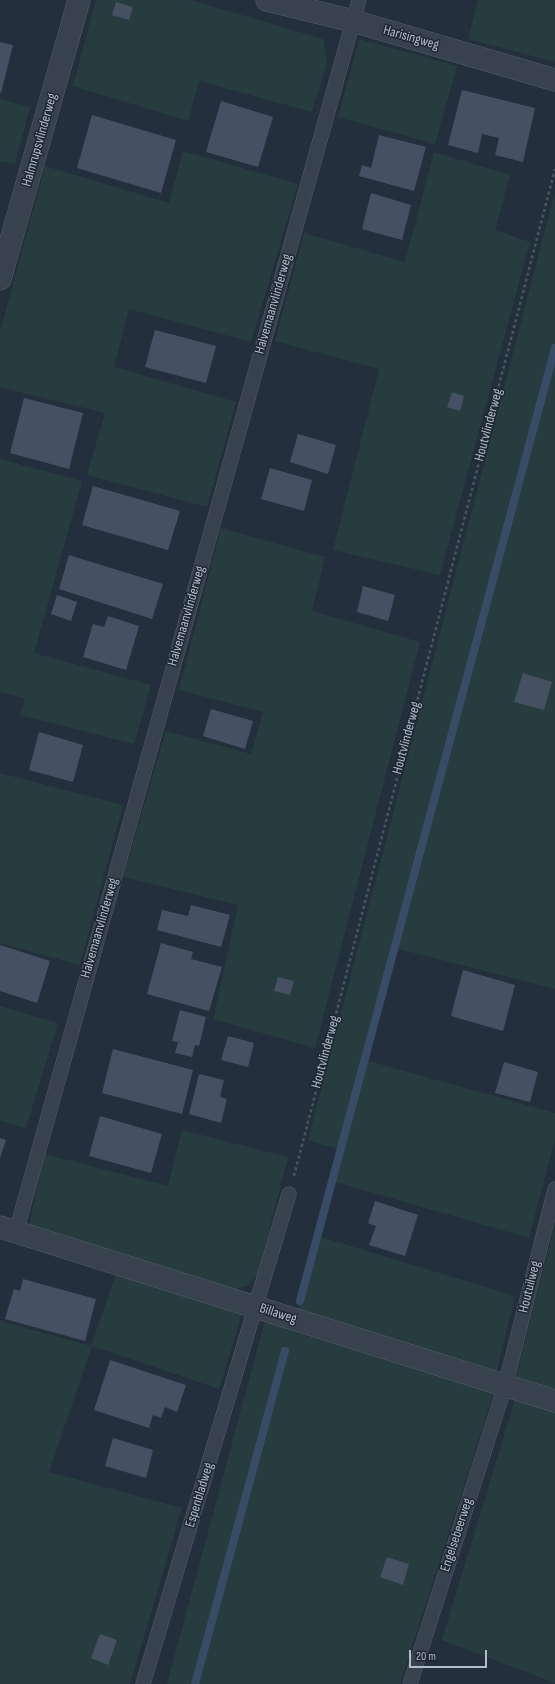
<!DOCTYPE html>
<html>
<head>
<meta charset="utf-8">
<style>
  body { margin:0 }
  #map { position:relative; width:555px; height:1684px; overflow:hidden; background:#242f3e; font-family:"Sofia Sans Condensed",sans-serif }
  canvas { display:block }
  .scale { position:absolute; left:409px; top:1650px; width:78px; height:18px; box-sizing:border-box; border:2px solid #b4bcc9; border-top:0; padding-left:5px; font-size:12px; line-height:14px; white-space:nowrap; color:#b4bcc9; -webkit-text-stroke:3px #1d2633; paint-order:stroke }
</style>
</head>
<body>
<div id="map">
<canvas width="555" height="1684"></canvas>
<div class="scale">20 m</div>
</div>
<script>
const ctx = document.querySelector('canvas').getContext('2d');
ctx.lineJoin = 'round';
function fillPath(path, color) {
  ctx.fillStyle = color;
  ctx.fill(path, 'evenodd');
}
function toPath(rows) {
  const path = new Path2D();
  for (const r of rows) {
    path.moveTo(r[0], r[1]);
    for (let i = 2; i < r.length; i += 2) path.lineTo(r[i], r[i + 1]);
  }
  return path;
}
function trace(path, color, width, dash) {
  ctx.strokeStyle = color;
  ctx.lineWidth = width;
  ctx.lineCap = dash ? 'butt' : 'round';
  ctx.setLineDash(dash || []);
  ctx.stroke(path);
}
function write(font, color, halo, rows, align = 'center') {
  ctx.font = font + ' "Sofia Sans Condensed",sans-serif';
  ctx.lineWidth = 3;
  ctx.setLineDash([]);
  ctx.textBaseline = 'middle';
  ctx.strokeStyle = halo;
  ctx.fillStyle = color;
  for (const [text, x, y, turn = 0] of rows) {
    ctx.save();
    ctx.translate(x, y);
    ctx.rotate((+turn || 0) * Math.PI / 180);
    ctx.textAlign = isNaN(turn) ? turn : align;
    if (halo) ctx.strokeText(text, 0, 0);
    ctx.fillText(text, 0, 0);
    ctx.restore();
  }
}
fillPath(toPath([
  [96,0,191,0,323,39,327,63,312,112,199,81,188,121,73,86],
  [478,0,555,0,555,62,468,39],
  [359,39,457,66,435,144,338,117],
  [0,99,30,107,15,164,0,161],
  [183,151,298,184,251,342,129,309,114,367,236,402,207,507,87,475,105,413,0,387,0,332,45,166,169,203],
  [434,152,510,175,495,230,530,242,440,575,333,550,379,369,275,341,304,233,405,262],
  [555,192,555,989,395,948,365,1060,555,1113,555,1139,529,1238,332,1181,340,1150,308,1140],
  [0,459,82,481,34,653,151,685,134,744,20,715,25,698,0,692],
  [221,528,325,557,312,611,420,642,315,1048,213,1019,238,905,123,877,166,731,251,754,263,712,179,690],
  [0,773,123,805,80,965,0,943],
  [0,1006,58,1023,26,1128,0,1121],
  [182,1130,288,1157,258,1274,248,1285,234,1290,29,1225,45,1154,168,1186],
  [555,1224,555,1393,515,1380],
  [318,1236,515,1296,496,1373,297,1311],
  [116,1274,242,1314,219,1389,92,1346,49,1472,182,1508,130,1684,0,1684,0,1321,91,1346],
  [265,1321,291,1331,494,1392,400,1684,167,1684],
  [515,1399,555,1412,555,1683,442,1640]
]), '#263c3f');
trace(toPath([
  [300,1301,555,348],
  [195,1684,285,1351]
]), '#394c67', 8);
fillPath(toPath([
  [116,2,133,7,129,20,112,15],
  [0,42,13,45,1,93,0,93],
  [462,90,535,108,523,162,495,155,499,138,482,134,478,153,448,145],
  [221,101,273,117,258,167,206,152],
  [92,115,176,140,161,193,77,168],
  [379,135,426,147,414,191,359,176,362,165,371,168],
  [371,193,411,205,402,240,362,229],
  [155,330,216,346,206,383,145,367],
  [452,392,464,396,460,411,447,407],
  [24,398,83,413,69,469,10,453],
  [298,434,336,445,328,474,290,462],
  [270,468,312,480,304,511,261,499],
  [93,486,180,511,168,550,82,525],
  [69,555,163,584,152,619,59,589],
  [363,586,395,595,388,621,357,612],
  [57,595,77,602,71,621,51,614],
  [108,616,139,626,126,670,83,657,93,624,104,627],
  [523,673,552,682,544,710,514,702],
  [211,709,253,721,245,749,203,736],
  [39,732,83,745,73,782,29,770],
  [191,905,230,915,221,947,157,930,162,910,188,916],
  [161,943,193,952,191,959,222,967,209,1011,147,994],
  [0,945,50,961,37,1003,0,991],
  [463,970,515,985,503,1031,451,1016],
  [278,977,294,981,290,995,274,991],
  [180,1010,206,1017,199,1046,195,1045,192,1057,175,1053,178,1042,172,1041],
  [228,1036,254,1043,248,1067,221,1060],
  [113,1049,193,1070,182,1114,102,1093],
  [504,1062,538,1072,530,1102,495,1093],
  [199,1074,224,1080,220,1097,227,1099,221,1123,189,1114],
  [100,1116,162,1134,151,1173,89,1156],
  [0,1138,6,1140,0,1158],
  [375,1201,418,1215,405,1256,369,1245,376,1226,368,1223],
  [23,1279,96,1299,85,1341,5,1319,14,1289,20,1291],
  [110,1360,186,1385,177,1412,165,1407,161,1418,153,1415,149,1428,94,1410],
  [113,1438,153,1450,146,1478,105,1466],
  [387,1557,409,1564,403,1585,380,1577],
  [100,1634,117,1640,108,1665,91,1658]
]), '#455162');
const lane = toPath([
  [16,1232,359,0],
  [143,1684,289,1194],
  [410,1684,505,1386,555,1189]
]);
const street = toPath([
  [267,0,353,21,555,80],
  [0,279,79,0],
  [0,1227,555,1401]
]);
trace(lane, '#565f6c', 15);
trace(street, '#565f6c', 23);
trace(toPath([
  [294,1176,555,169]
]), '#44595c', 2.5, [3, 3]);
trace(lane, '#38414e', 14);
trace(street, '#38414e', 22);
write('14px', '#b4bcc9', '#1d2633', [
  ["Harisingweg",411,38,16],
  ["Halmrupsvlinderweg",40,140,-74],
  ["Halvemaanvlinderweg",274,304,-74],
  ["Houtvlinderweg",489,425,-75],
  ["Halvemaanvlinderweg",187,616,-74],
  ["Houtvlinderweg",407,738,-75],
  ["Halvemaanvlinderweg",100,928,-74],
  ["Houtvlinderweg",326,1052,-75],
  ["Houtuilweg",530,1287,-76],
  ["Billaweg",278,1314,18],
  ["Espenbladweg",200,1495,-73],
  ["Engelsebeerweg",457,1535,-72]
]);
</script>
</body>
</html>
